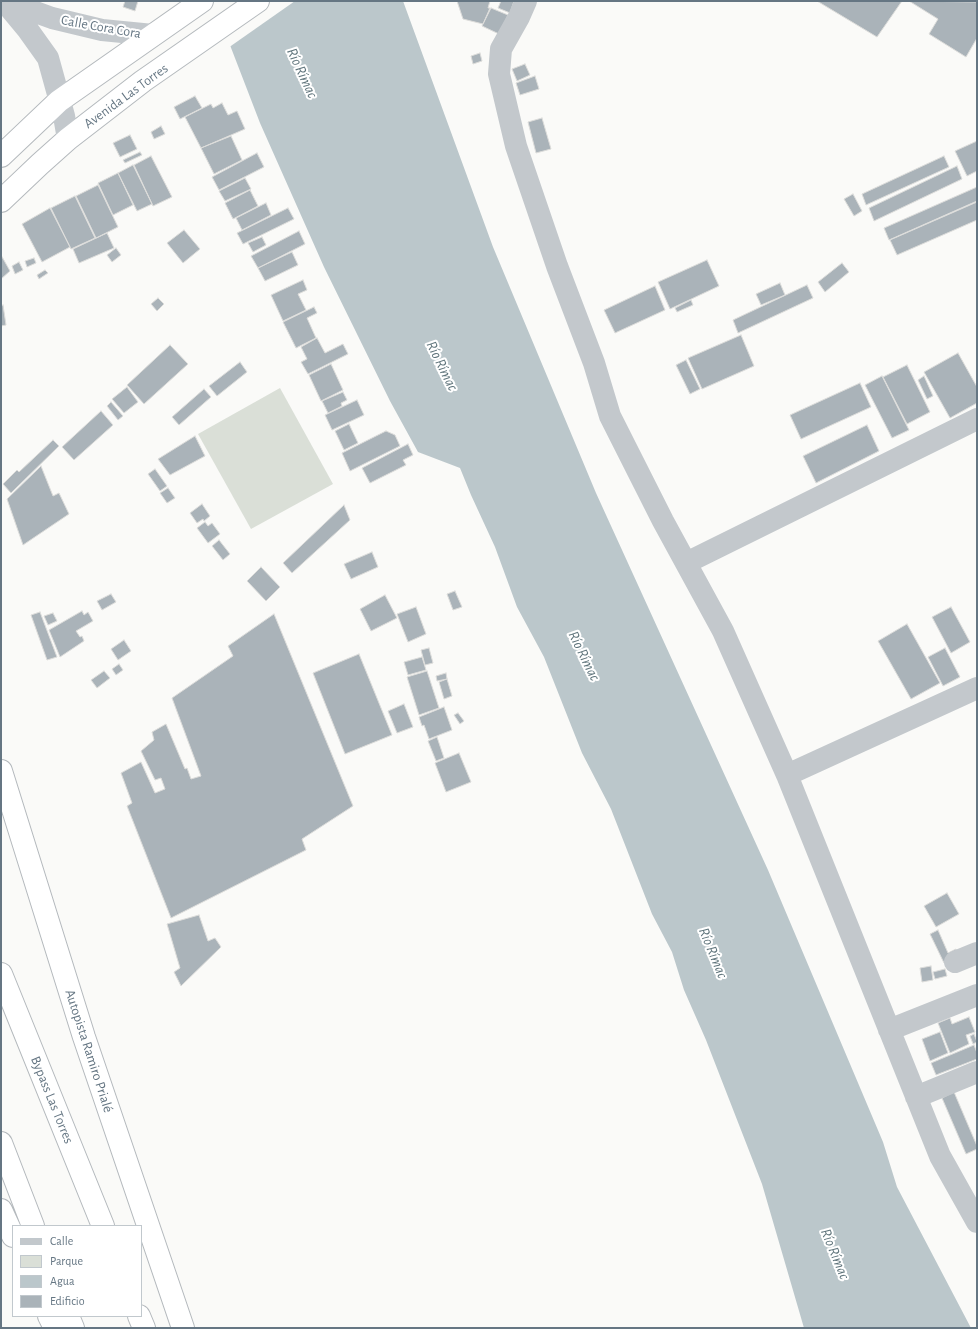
<!DOCTYPE html>
<html>
<head>
<meta charset="utf-8">
<style>
  body { margin:0 }
  #map { position:relative; width:978px; height:1329px; overflow:hidden; background:#fafaf8; font-family:"Alegreya Sans",sans-serif }
  canvas { display:block }
  .frame { position:absolute; inset:0; border:2px solid #657683; pointer-events:none }
  .legend { position:absolute; left:12px; top:1225px; width:130px; height:92px; box-sizing:border-box; background:#fff; border:1px solid #c1c8cd; margin:0; padding:5px 7px; list-style:none; font-size:12px; color:#657683 }
  .legend li { display:flex; align-items:center; gap:8px; height:20px }
  .legend b { width:20px; border:1px solid #c1c8cd }
</style>
</head>
<body>
<div id="map">
<canvas width="978" height="1329"></canvas>
<div class="frame"></div>
<ul class="legend">
<li><b style="height:5px;background:#c3c8cc"></b>Calle</li>
<li><b style="height:11px;background:#dadfd7"></b>Parque</li>
<li><b style="height:11px;background:#bbc7cb"></b>Agua</li>
<li><b style="height:11px;background:#aab3b9"></b>Edificio</li>
</ul>
</div>
<script>
const ctx = document.querySelector('canvas').getContext('2d');
ctx.lineJoin = 'round';
function fillPath(path, color) {
  ctx.fillStyle = color;
  ctx.fill(path, 'evenodd');
}
function toPath(rows) {
  const path = new Path2D();
  for (const r of rows) {
    path.moveTo(r[0], r[1]);
    for (let i = 2; i < r.length; i += 2) path.lineTo(r[i], r[i + 1]);
  }
  return path;
}
function trace(path, color, width, dash) {
  ctx.strokeStyle = color;
  ctx.lineWidth = width;
  ctx.lineCap = dash ? 'butt' : 'round';
  ctx.setLineDash(dash || []);
  ctx.stroke(path);
}
function write(font, color, halo, rows, align = 'center') {
  ctx.font = font + ' "Alegreya Sans",sans-serif';
  ctx.lineWidth = 4;
  ctx.setLineDash([]);
  ctx.textBaseline = 'middle';
  ctx.strokeStyle = halo;
  ctx.fillStyle = color;
  for (const [text, x, y, turn = 0] of rows) {
    ctx.save();
    ctx.translate(x, y);
    ctx.rotate((+turn || 0) * Math.PI / 180);
    ctx.textAlign = isNaN(turn) ? turn : align;
    if (halo) ctx.strokeText(text, 0, 0);
    ctx.fillText(text, 0, 0);
    ctx.restore();
  }
}
fillPath(toPath([
  [280,388,333,484,251,529,198,434]
]), '#dadfd7');
fillPath(toPath([
  [213,1,403,1,493,247,596,493,768,870,883,1142,897,1187,971,1328,804,1328,762,1184,706,1040,684,990,672,952,652,914,611,809,582,753,544,657,517,607,495,547,471,495,460,468,418,452,390,401,324,267,260,123]
]), '#bbc7cb');
fillPath(toPath([
  [211,1,295,1,228,48]
]), '#fafaf8');
const building = toPath([
  [125,1,138,1,135,11,123,7,125,1],
  [457,1,490,1,488,8,490,8,483,24,463,19,457,1],
  [501,1,514,1,510,13,498,8,501,1],
  [817,1,902,1,877,37,817,1],
  [909,1,977,2,977,38,966,57,929,34,938,19,909,1],
  [491,8,508,15,499,34,482,26,491,8],
  [480,53,482,61,473,64,471,56,480,53],
  [525,64,530,75,517,81,512,69,525,64],
  [535,76,539,89,520,95,516,83,535,76],
  [195,96,202,108,180,119,174,107,195,96],
  [222,103,228,115,237,111,245,129,201,148,185,117,211,104,213,108,222,103],
  [542,118,551,149,536,153,528,122,542,118],
  [161,126,165,134,154,139,151,132,161,126],
  [130,135,137,149,120,157,113,143,130,135],
  [231,136,242,160,214,174,201,148,231,136],
  [977,141,977,171,967,176,955,151,977,141],
  [140,152,142,155,125,163,123,160,140,152],
  [257,153,264,167,219,190,212,177,257,153],
  [151,156,172,197,153,206,134,165,151,156],
  [944,156,949,167,866,205,862,194,944,156],
  [133,165,152,204,137,211,118,173,133,165],
  [957,166,962,179,874,221,869,208,957,166],
  [118,173,133,205,113,215,98,183,118,173],
  [245,178,251,189,225,201,219,191,245,178],
  [98,185,118,227,96,238,76,196,98,185],
  [977,187,977,201,889,240,884,228,977,187],
  [250,190,258,206,233,219,225,203,250,190],
  [853,194,862,211,854,216,844,199,853,194],
  [75,196,95,238,71,249,51,208,75,196],
  [977,202,977,220,897,255,890,240,977,202],
  [266,203,271,215,242,230,236,218,266,203],
  [50,208,70,247,42,262,22,224,50,208],
  [288,208,294,219,243,244,237,233,288,208],
  [184,230,200,249,183,263,167,243,184,230],
  [299,231,305,244,258,268,251,256,299,231],
  [107,233,114,248,79,263,73,249,107,233],
  [262,237,266,245,253,252,248,243,262,237],
  [116,248,121,255,112,262,107,255,116,248],
  [292,252,298,265,265,281,258,268,292,252],
  [1,255,10,271,1,279,1,255],
  [34,258,36,263,27,267,25,261,34,258],
  [707,260,719,286,670,309,658,282,707,260],
  [19,262,23,270,15,274,12,266,19,262],
  [842,263,849,272,825,292,818,282,842,263],
  [45,270,48,273,39,279,37,275,45,270],
  [303,280,307,290,298,294,306,310,283,321,271,295,303,280],
  [780,283,785,295,761,305,756,294,780,283],
  [807,285,813,298,738,333,733,320,807,285],
  [655,286,665,310,615,333,604,310,655,286],
  [158,298,164,304,157,311,151,304,158,298],
  [691,300,693,305,677,312,675,308,691,300],
  [3,305,6,325,1,326,1,306,3,305],
  [314,307,317,313,307,318,316,338,296,348,283,322,314,307],
  [741,335,754,366,702,389,688,358,741,335],
  [317,338,325,353,343,344,348,354,308,374,301,362,307,359,301,347,317,338],
  [170,345,188,364,144,404,127,385,170,345],
  [958,353,977,387,977,403,950,418,924,372,958,353],
  [686,360,700,389,690,394,676,365,686,360],
  [240,362,247,372,217,396,209,386,240,362],
  [331,364,343,390,321,401,309,375,331,364],
  [907,365,930,412,907,424,883,377,907,365],
  [882,376,909,430,892,438,865,385,882,376],
  [924,376,933,396,927,399,918,380,924,376],
  [860,383,871,407,801,439,790,415,860,383],
  [127,387,138,402,124,413,112,399,127,387],
  [204,389,211,397,179,425,172,417,204,389],
  [343,392,347,400,341,403,342,406,328,413,322,401,343,392],
  [357,400,364,415,332,430,325,415,357,400],
  [111,402,123,416,118,420,107,406,111,402],
  [101,411,113,425,74,460,62,447,101,411],
  [349,424,358,443,344,450,335,431,349,424],
  [867,425,879,451,816,483,803,456,867,425],
  [386,431,395,435,400,446,350,471,342,453,386,431],
  [195,436,205,456,170,475,158,459,195,436],
  [53,440,59,446,11,493,3,484,17,470,19,472,53,440],
  [408,444,413,455,403,460,406,465,370,483,362,468,408,444],
  [41,466,53,496,59,493,69,514,23,545,7,499,41,466],
  [155,469,167,486,160,491,148,474,155,469],
  [168,488,175,498,167,503,160,493,168,488],
  [202,504,210,516,204,521,203,519,197,523,190,513,202,504],
  [344,505,350,520,292,573,283,563,344,505],
  [205,522,208,526,212,523,220,534,208,543,197,528,205,522],
  [219,540,230,554,223,560,212,546,219,540],
  [372,552,378,567,351,579,344,564,372,552],
  [261,567,280,587,266,601,247,581,261,567],
  [455,591,462,607,453,610,447,594,455,591],
  [111,594,116,602,102,610,97,601,111,594],
  [385,595,397,618,371,631,360,609,385,595],
  [416,607,426,634,408,642,397,614,416,607],
  [951,607,970,642,951,653,932,617,951,607],
  [82,611,84,615,88,612,93,621,76,631,80,637,82,636,84,641,60,657,49,630,82,611],
  [40,612,57,657,47,660,31,615,40,612],
  [53,613,57,621,48,625,44,616,53,613],
  [274,614,353,806,302,839,306,850,171,918,127,806,132,803,121,773,141,762,155,793,165,789,161,778,155,780,141,751,154,740,152,732,166,724,185,769,187,768,191,779,201,776,172,698,233,656,228,646,274,614],
  [907,624,940,683,911,699,878,641,907,624],
  [124,640,131,651,118,660,111,649,124,640],
  [429,648,433,663,425,665,421,650,429,648],
  [945,648,960,677,943,686,928,657,945,648],
  [359,654,392,735,345,754,313,673,359,654],
  [422,657,426,670,408,675,404,662,422,657],
  [119,664,123,670,116,675,112,669,119,664],
  [104,671,110,678,97,688,91,680,104,671],
  [427,671,439,708,419,715,407,677,427,671],
  [446,673,447,679,437,681,436,676,446,673],
  [447,679,452,696,444,699,439,682,447,679],
  [404,704,413,727,397,733,388,711,404,704],
  [444,707,452,730,429,739,424,725,422,726,419,717,444,707],
  [458,713,464,721,460,724,454,715,458,713],
  [437,737,444,758,436,761,428,741,437,737],
  [459,753,471,782,446,792,435,763,459,753],
  [947,893,959,914,936,927,924,906,947,893],
  [199,915,208,941,215,938,221,947,181,986,174,972,180,968,167,924,199,915],
  [938,930,948,953,956,949,959,956,944,963,930,934,938,930],
  [931,966,933,980,922,982,920,968,931,966],
  [945,969,947,976,935,979,933,972,945,969],
  [969,1017,975,1032,966,1035,969,1044,950,1053,938,1023,950,1018,952,1024,969,1017],
  [940,1032,948,1053,930,1061,922,1039,940,1032],
  [974,1034,977,1042,973,1044,970,1036,974,1034],
  [974,1045,977,1053,977,1059,936,1075,931,1063,974,1045],
  [954,1092,977,1146,977,1149,966,1154,942,1098,954,1092]
]);
fillPath(building, '#aab3b9');
trace(building, '#dcdcda', 1);
const highway = toPath([
  [1,156,59,101,202,1],
  [1,201,40,164,68,139,143,81,258,1],
  [1,771,84,1037,183,1328],
  [1,974,103,1226],
  [1,1143,33,1226],
  [1,1210,13,1236],
  [49,1316,55,1328],
  [68,1316,73,1328],
  [139,1316,144,1328]
]);
trace(highway, '#b4b9bd', 24);
trace(toPath([
  [4,1,28,30,48,58,64,116,68,139],
  [5,1,52,18,102,30,153,35],
  [526,1,519,17,501,49,499,74,516,146,557,266,594,363,610,416,663,521,723,631,787,775,940,1156,977,1222],
  [686,563,977,419],
  [787,775,977,688],
  [955,962,977,953],
  [889,1030,977,995],
  [916,1097,977,1072]
]), '#c3c8cc', 22);
trace(highway, '#fff', 22);
write('14px', '#657683', '#fff', [
  ["Calle Cora Cora",101,27,10],
  ["Avenida Las Torres",126,96,-36],
  ["Autopista Ramiro Prialé",89,1051,72],
  ["Bypass Las Torres",52,1100,68]
]);
write('italic 15px', '#60757c', '#fff', [
  ["Río Rímac",302,73,65],
  ["Río Rímac",442,366,64],
  ["Río Rímac",584,656,64],
  ["Río Rímac",713,953,68],
  ["Río Rímac",835,1254,68]
]);
</script>
</body>
</html>
